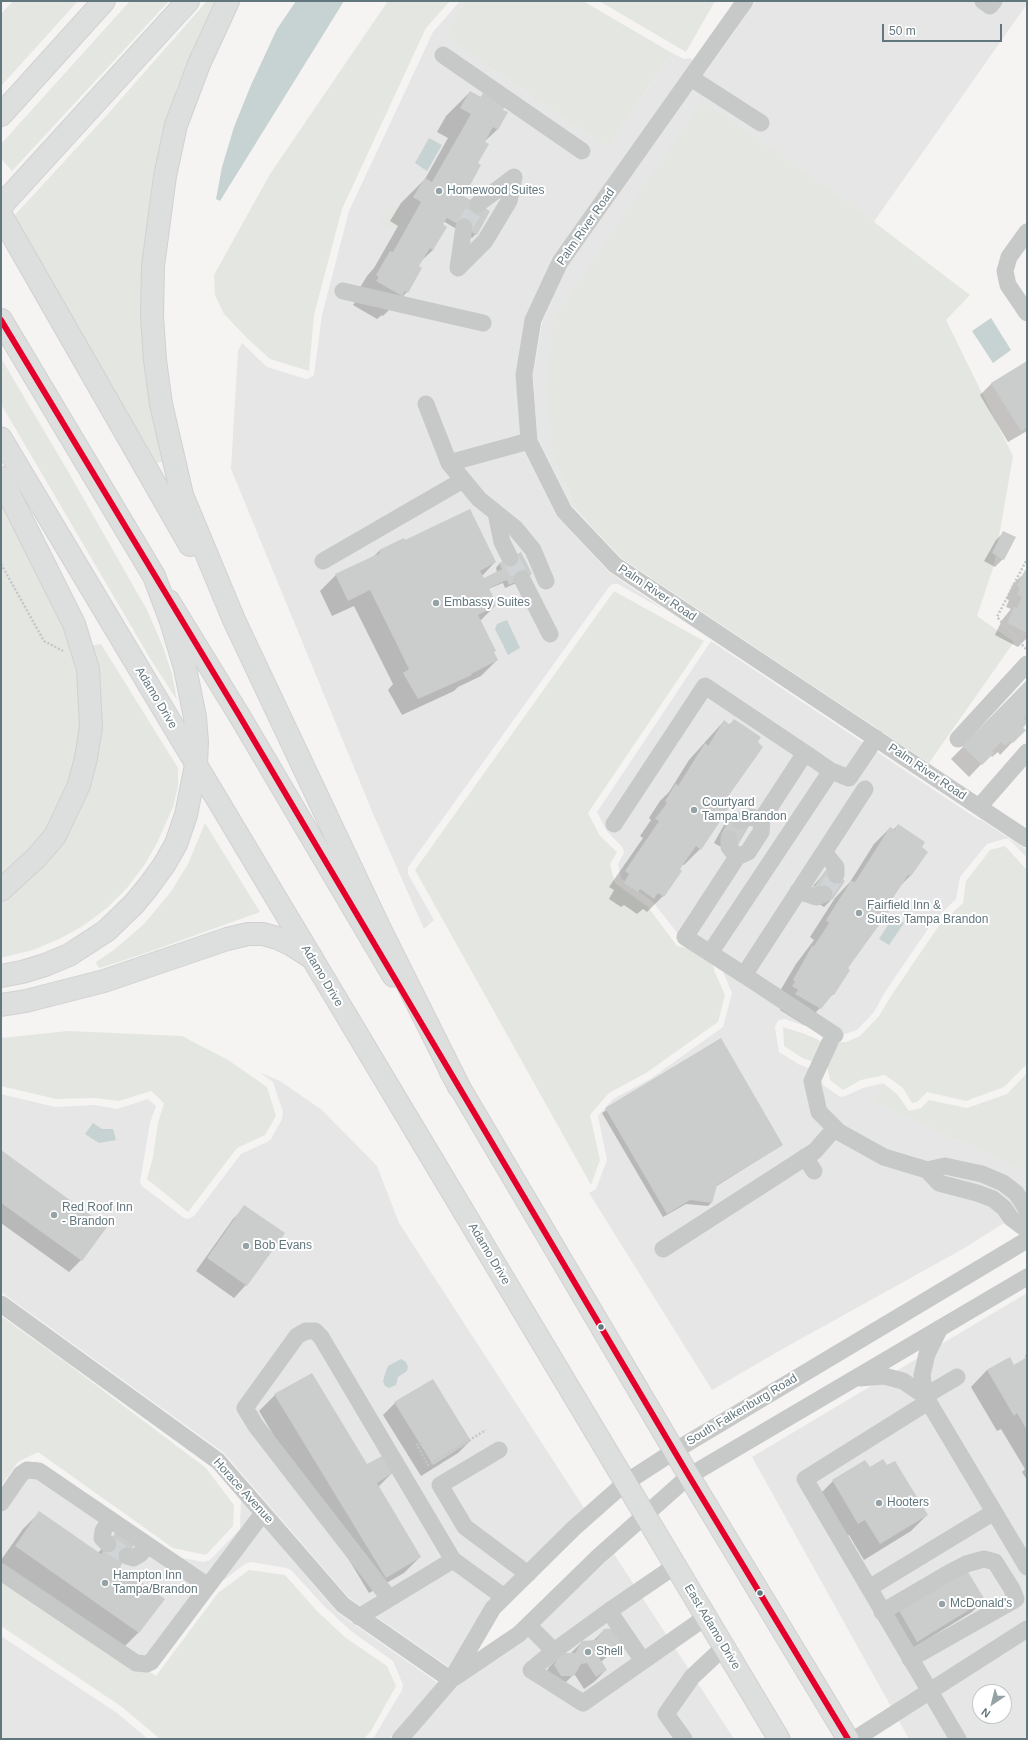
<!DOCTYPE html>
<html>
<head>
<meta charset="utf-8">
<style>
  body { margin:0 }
  #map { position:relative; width:1028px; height:1740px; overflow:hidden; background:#f5f4f3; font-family:Arial,sans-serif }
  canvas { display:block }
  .frame { position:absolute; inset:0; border:2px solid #62767d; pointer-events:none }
  .north { position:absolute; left:972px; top:1684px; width:40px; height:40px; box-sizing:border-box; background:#fff; border:1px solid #c0c8cb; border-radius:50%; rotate:215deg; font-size:11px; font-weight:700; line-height:16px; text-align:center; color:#62767d }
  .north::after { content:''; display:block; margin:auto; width:14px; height:18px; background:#95a2a6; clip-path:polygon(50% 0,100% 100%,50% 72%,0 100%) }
  .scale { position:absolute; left:882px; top:24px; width:120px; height:18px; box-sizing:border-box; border:2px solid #62767d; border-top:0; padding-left:5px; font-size:12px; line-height:14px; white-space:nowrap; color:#62767d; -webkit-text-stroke:3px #fff; paint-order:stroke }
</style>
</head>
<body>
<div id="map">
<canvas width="1028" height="1740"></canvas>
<div class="frame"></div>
<div class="north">N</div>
<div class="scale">50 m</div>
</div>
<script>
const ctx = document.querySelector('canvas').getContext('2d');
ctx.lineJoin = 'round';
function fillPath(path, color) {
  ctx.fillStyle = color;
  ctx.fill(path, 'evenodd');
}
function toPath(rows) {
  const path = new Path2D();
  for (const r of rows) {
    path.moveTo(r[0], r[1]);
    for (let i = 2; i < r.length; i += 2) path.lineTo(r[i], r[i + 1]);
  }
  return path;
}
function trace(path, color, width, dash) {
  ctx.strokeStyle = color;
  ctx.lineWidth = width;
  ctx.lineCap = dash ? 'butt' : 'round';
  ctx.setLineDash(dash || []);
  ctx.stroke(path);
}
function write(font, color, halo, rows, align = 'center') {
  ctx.font = font + ' Arial,sans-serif';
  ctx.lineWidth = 4;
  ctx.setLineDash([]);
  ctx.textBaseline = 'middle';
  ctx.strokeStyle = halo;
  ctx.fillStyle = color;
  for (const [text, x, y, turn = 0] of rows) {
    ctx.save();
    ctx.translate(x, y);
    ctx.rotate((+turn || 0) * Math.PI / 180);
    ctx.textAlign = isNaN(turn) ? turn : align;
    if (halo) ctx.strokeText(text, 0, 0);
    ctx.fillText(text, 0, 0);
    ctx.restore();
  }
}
fillPath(toPath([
  [460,1,465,1,444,36,607,148,672,53,684,59,690,58,694,61,552,259,516,377,521,445,556,515,609,572,666,611,618,584,612,584,609,587,408,867,408,874,434,920,424,929,374,816,231,469,238,351,242,343,267,367,306,379,310,378,314,375,322,315,349,211,433,32],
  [755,1,1027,1,1027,4,875,220,702,102,554,459,577,511,571,505,537,437,533,375,542,322,567,266,732,35],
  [711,641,979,820,980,819,1027,850,1027,858,1009,839,1004,839,987,844,960,877,956,899,934,920,885,992,874,1012,857,1030,845,1034,827,1035,808,1027,785,1019,779,1020,776,1024,775,1028,779,1052,800,1065,821,1072,823,1085,839,1096,843,1097,863,1088,883,1083,871,1101,1027,1172,1027,1209,961,1250,786,1347,712,1390,589,1193,596,1189,607,1160,598,1116,613,1099,650,1079,723,1027,732,993,721,967,682,939,653,902,621,878,618,864,624,853,623,848,606,830,597,812],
  [259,1072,280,1081,322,1110,377,1166,399,1223,584,1508,487,1602,449,1667,349,1598,224,1453,1,1292,1,1094,55,1107,94,1105,117,1109,148,1099,156,1106,150,1123,140,1182,142,1186,184,1218,188,1219,194,1216,241,1154,267,1142,271,1139,282,1119,283,1112,273,1082],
  [1027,1293,1027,1739,909,1739,752,1457],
  [980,1692,1004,1692,1004,1716,980,1716],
  [36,1461,171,1556,204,1562,210,1560,240,1529,241,1500,338,1613,438,1683,389,1739,373,1739,402,1690,403,1685,393,1661,351,1631,324,1606,291,1570,287,1568,251,1562,245,1564,212,1589,155,1666,1,1569,1,1498,23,1468],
  [614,1554,734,1739,411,1739,457,1686,524,1640],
  [1,1636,117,1713,148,1739,1,1739]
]), '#e5e6e5');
fillPath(toPath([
  [13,1,78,1,1,86,1,14],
  [130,1,169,1,12,171,1,159,1,144],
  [207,1,217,1,201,31,177,87,153,175,145,243,142,318,164,461,157,463,14,216,107,115],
  [388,1,450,1,426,28,342,209,314,315,309,371,270,359,248,339,224,314,215,295,214,275,270,174],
  [465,1,583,1,672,53,607,148,444,36],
  [599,1,715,1,686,52],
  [702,101,875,220,874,222,970,295,946,320,1013,456,994,565,977,616,1014,642,929,763,621,558,577,511,554,459,546,385,555,317],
  [390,205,405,213,395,232,380,224],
  [1,358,69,473,147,610,163,647,172,674,177,700,151,660,1,404],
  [1,498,47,586,80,663,84,711,73,776,50,826,1,882],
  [614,591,704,641,588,813,600,836,617,852,610,864,615,883,648,907,677,946,711,953,714,970,725,995,718,1022,646,1073,609,1093,590,1115,600,1160,591,1185,415,870],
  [101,644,178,768,178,786,173,807,157,843,145,864,127,888,107,908,83,926,59,939,33,950,1,958,1,901,13,892,76,815,88,646],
  [205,823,260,912,146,953,100,968,98,967,96,962,115,949,144,924,170,893,188,864],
  [1005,846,1027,870,1027,1064,1004,1087,966,1101,927,1092,917,1102,912,1103,903,1088,885,1075,861,1080,843,1090,830,1080,827,1065,804,1059,784,1046,783,1027,805,1034,825,1043,846,1042,860,1036,879,1016,891,996,940,924,963,903,966,881,990,850],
  [68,1031,182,1036,228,1060,267,1087,276,1116,265,1135,237,1148,188,1212,147,1179,153,1157,158,1123,164,1103,151,1091,119,1101,95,1098,56,1099,1,1086,1,1038],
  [1027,1073,1027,1172,871,1101,883,1083,897,1094,909,1111,921,1108,929,1100,967,1108,1007,1094],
  [1,1316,68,1364,206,1468,234,1505,233,1526,206,1555,173,1548,38,1452,18,1462,1,1486],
  [249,1570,285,1575,318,1612,346,1638,387,1666,396,1686,371,1731,364,1739,160,1739,122,1707,1,1626,1,1579,156,1676,218,1593]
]), '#e4e6e1');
fillPath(toPath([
  [296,1,344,1,220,201,216,199,222,167,234,127,251,85,277,29],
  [429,138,442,145,427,171,415,163],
  [991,318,1011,350,993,363,972,331],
  [507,620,520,648,508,655,495,629,497,624],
  [894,916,904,923,889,945,879,939],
  [93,1123,102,1129,113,1129,116,1140,99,1143,85,1134],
  [401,1359,406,1362,408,1367,407,1371,398,1377,396,1385,389,1388,385,1386,383,1381,386,1371,388,1366]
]), '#c7d2d2');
fillPath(toPath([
  [470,92,480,98,483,94,502,110,498,129,484,142,467,188,460,195,476,234,472,238,443,221,433,250,420,262,407,292,383,316,382,315,377,319,353,305,356,301,353,299,367,276,374,268,398,226,390,221,401,203,425,179,448,138,437,132,446,116],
  [1027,362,1027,431,1008,442,980,395,992,383],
  [1004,532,1003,559,995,567,984,561,996,540],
  [405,541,495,562,482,576,484,580,497,572,496,568,499,564,521,554,531,574,528,578,505,588,503,583,488,589,496,605,480,621,497,660,481,676,458,687,454,691,402,715,388,690,393,684,354,606,332,616,320,591,336,575,373,557,379,551],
  [1027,571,1027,638,1018,647,995,635,1002,620,1011,609,1006,607,1009,600,1006,599,1013,584],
  [1027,682,1027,718,1022,728,1024,730,1000,755,998,752,992,757,990,755,969,777,951,759],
  [734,720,728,795,700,849,684,865,682,864,663,896,647,912,643,909,637,914,624,905,621,907,609,899,614,890,609,887,643,838,640,836,651,820,649,818,660,801,669,792,689,760,724,721,729,725],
  [732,817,730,852,714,843,724,825],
  [898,825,911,875,899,887,847,968,833,994,804,1025,780,1010,782,1007,777,996,796,964,814,940,810,937,835,898,850,882,874,844,890,828,893,830],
  [827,870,831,898,813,886],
  [812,887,831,900,824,907,807,896],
  [720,1039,782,1145,715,1187,712,1202,708,1206,686,1204,663,1217,602,1113],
  [1,1151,106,1227,81,1260,69,1272,1,1223],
  [245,1207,246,1285,234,1298,196,1271,233,1219],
  [1027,1353,1027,1480,1022,1472,1025,1469,1001,1429,997,1431,971,1387,987,1370,1009,1358,1014,1367,1026,1358,1025,1356],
  [275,1395,366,1466,393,1472,378,1487,420,1557,404,1573,369,1593,259,1411],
  [395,1403,470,1441,458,1453,421,1476,383,1415],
  [869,1468,927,1515,911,1531,864,1560,849,1535,842,1539,817,1497,833,1481],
  [39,1513,98,1553,116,1533,119,1568,164,1599,138,1633,122,1649,1,1563,1,1560,23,1529],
  [984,1600,972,1612,905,1653,885,1620,897,1608],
  [604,1630,615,1649,601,1662,606,1670,594,1682,584,1689,575,1675,573,1675,561,1687,543,1678,549,1667,562,1654,570,1654,582,1642,592,1642],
  [610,1649,610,1651,597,1653,597,1651]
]), '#0003');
fillPath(toPath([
  [470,91,481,97,483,93,505,106,503,110,508,112,498,130,493,127,485,142,489,144,478,163,481,165,468,189,464,187,460,194,490,211,477,235,447,218,443,224,447,227,433,250,430,248,419,266,422,268,408,293,405,291,402,296,376,281,379,277,376,275,390,251,393,252,421,202,413,197,425,178,432,182,471,114,460,108],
  [1027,361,1027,427,1021,431,991,383],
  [470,509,496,562,480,571,484,578,502,569,499,563,521,552,532,574,509,585,507,580,489,588,497,605,478,615,496,651,494,652,498,660,471,674,472,675,418,699,403,673,409,669,370,590,348,601,335,574,380,553,379,550,404,538,405,540],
  [1003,531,1016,537,1004,560,992,553],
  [1025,570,1027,571,1027,633,1007,623,1014,607,1017,608,1022,597,1017,595,1020,588,1017,586],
  [1027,680,1027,715,1024,718,1027,723,1023,728,1026,730,1013,743,1010,741,1005,746,1001,742,992,751,994,753,982,765,962,746],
  [734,719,761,737,758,742,763,747,729,795,734,799,723,817,701,850,696,846,680,869,682,871,664,897,658,893,654,899,640,889,638,892,624,883,629,874,625,871,659,821,655,819,667,803,665,801,676,783,678,786,705,743,708,746,724,720,730,725],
  [731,816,749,826,738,845,721,835],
  [898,824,925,842,922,847,928,852,911,876,908,875,889,904,892,907,848,968,850,970,834,995,832,995,821,1009,795,994,798,990,792,986,795,982,793,980,812,946,814,946,829,923,826,920,851,881,855,882,890,827,895,830],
  [827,868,845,881,832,900,814,887],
  [721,1038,783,1145,717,1185,712,1203,690,1200,667,1214,605,1108],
  [1,1150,107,1227,82,1261,1,1203],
  [244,1205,285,1233,247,1286,207,1258],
  [1010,1357,1014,1365,1027,1357,1027,1430,1017,1413,1014,1416,987,1370],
  [312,1373,367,1464,384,1455,394,1472,377,1483,421,1557,386,1578,274,1394],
  [433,1379,471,1441,433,1465,394,1402],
  [883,1459,887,1465,895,1461,928,1515,880,1544,865,1520,858,1524,832,1480,865,1460,870,1467],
  [39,1511,101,1554,116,1532,134,1545,120,1567,165,1599,139,1633,15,1546],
  [965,1567,985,1600,917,1642,897,1607],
  [617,1628,623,1639,616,1650,602,1651,599,1657,607,1670,596,1677,587,1663,581,1664,574,1676,561,1676,554,1665,561,1653,575,1653,582,1641,596,1640,604,1629]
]), '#cbcccc');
trace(toPath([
  [464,227,478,204],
  [510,558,522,579],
  [824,894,836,875],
  [108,1544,127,1556]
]), '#d0d4d6', 17, [17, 8]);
const major = toPath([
  [1,438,779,1739],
  [169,601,239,715,393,976],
  [450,1071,689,1476,848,1739]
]);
const highway = toPath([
  [228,1,199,64,176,125,165,176,153,266,152,316,155,360,161,404,182,495,234,620,379,927,459,1087],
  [1,115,104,1],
  [1,206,188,1],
  [1,215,190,545],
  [1,320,154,576,171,621,185,668,195,717,197,742,196,765,186,815,176,844,164,865,148,887,134,904,106,931,69,955,45,965,22,972,1,976],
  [1,478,74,624,88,669,91,727,86,758,79,785,55,836,36,858,1,890],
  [1,1005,26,1001,104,981,227,939,248,934,263,934,277,938,292,945,311,957]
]);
trace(major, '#d1d1d1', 23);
trace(highway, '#d1d1d1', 24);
trace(toPath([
  [1,564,44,641,63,651],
  [1026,649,997,617,1027,559],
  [422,1442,417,1445,428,1465,486,1430]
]), '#c5c6c7', 2.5, [2, 2]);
trace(toPath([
  [745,1,560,262,533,320,524,375,529,441,564,511,615,565,1027,839],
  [983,1,990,6,994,1],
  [443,55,582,151],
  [691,78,761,123],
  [464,227,458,268,485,241,509,201,514,177,478,204],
  [1027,232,1009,257,1005,271,1008,285,1027,313],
  [343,291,483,323],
  [426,404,449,463,479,499,515,528,533,550,546,581],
  [449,463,529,441],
  [496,513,502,542,510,558],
  [323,561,463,480],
  [522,579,550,634],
  [958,739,1027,664],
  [831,771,805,753,762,819,761,832,748,852,737,857,685,937,710,953,831,771,849,778,876,738],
  [979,807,1027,752],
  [741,821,748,817,762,819],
  [614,824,705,686,805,753],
  [729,839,729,847,737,857],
  [824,852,836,867,836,875],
  [798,891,816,897,824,894],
  [710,953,744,975,865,789],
  [744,975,835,1035],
  [830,1042,812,1081,819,1112,839,1132,884,1157,927,1170,945,1166,982,1174,1003,1183,1016,1193,1027,1210],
  [805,1157,814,1171],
  [927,1170,939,1183,977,1193,993,1199,1004,1208,1011,1218,1027,1230],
  [663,1249,815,1151,835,1128],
  [1,1304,218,1461,343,1605,451,1680],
  [957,1377,925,1396,1027,1567],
  [860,1378,884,1376,903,1381,925,1396,922,1375,927,1354,940,1328],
  [928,1402,805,1479,958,1739],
  [499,1450,440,1485,465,1527,528,1574],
  [1,1503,21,1474,27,1470,39,1471,208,1586],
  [108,1544,102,1538,103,1531,110,1519],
  [127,1556,133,1558,140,1554,148,1545],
  [675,1566,609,1611,554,1651,531,1670,583,1703,706,1617],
  [1,1572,136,1663,147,1664,151,1662,263,1513],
  [869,1588,994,1512],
  [389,1598,256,1426,245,1408,297,1336,306,1331,315,1331,321,1337,453,1560,504,1597],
  [609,1611,643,1661],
  [882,1612,947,1574,966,1564,984,1559,995,1562,1012,1589,1016,1599,910,1659],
  [359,1617,453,1560],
  [528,1625,554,1651],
  [454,1678,519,1634,599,1556,689,1476,1027,1277],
  [400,1739,451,1680,493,1608,574,1528,625,1483,676,1450,1027,1240],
  [684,1739,666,1714,692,1677,724,1647],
  [855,1739,1027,1629]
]), '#c7c9c9', 17);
trace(major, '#dddede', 21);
trace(highway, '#dddede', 22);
trace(toPath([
  [1,320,239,715,689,1476,848,1739]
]), '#e4002b', 6);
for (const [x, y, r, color] of [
  [439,191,4,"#95a2a6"],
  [436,603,4,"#95a2a6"],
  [694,810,4,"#95a2a6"],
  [859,913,4,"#95a2a6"],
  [54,1215,4,"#95a2a6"],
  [246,1246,4,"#95a2a6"],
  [601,1327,3.5,"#62767d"],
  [879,1503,4,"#95a2a6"],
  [105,1583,4,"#95a2a6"],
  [760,1593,3.5,"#62767d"],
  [942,1604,4,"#95a2a6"],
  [588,1652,4,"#95a2a6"]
]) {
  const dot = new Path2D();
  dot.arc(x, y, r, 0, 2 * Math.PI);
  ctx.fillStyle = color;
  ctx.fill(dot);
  trace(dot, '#fff', 1.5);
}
write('12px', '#62767d', '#fff', [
  ["Homewood Suites",447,191],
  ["Embassy Suites",444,603],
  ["Courtyard",702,803],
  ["Tampa Brandon",702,817],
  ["Fairfield Inn &",867,906],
  ["Suites Tampa Brandon",867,920],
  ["Red Roof Inn",62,1208],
  ["- Brandon",62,1222],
  ["Bob Evans",254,1246],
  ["Hooters",887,1503],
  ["Hampton Inn",113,1576],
  ["Tampa/Brandon",113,1590],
  ["McDonald's",950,1604],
  ["Shell",596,1652]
], 'left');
write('12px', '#62767d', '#fff', [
  ["Palm River Road",586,227,-55],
  ["Palm River Road",657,593,34],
  ["Adamo Drive",156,698,59],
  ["Palm River Road",927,772,34],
  ["Adamo Drive",322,976,59],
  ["Adamo Drive",489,1254,59],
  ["South Falkenburg Road",742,1410,-31],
  ["Horace Avenue",243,1491,48],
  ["East Adamo Drive",712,1627,59]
]);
</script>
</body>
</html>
